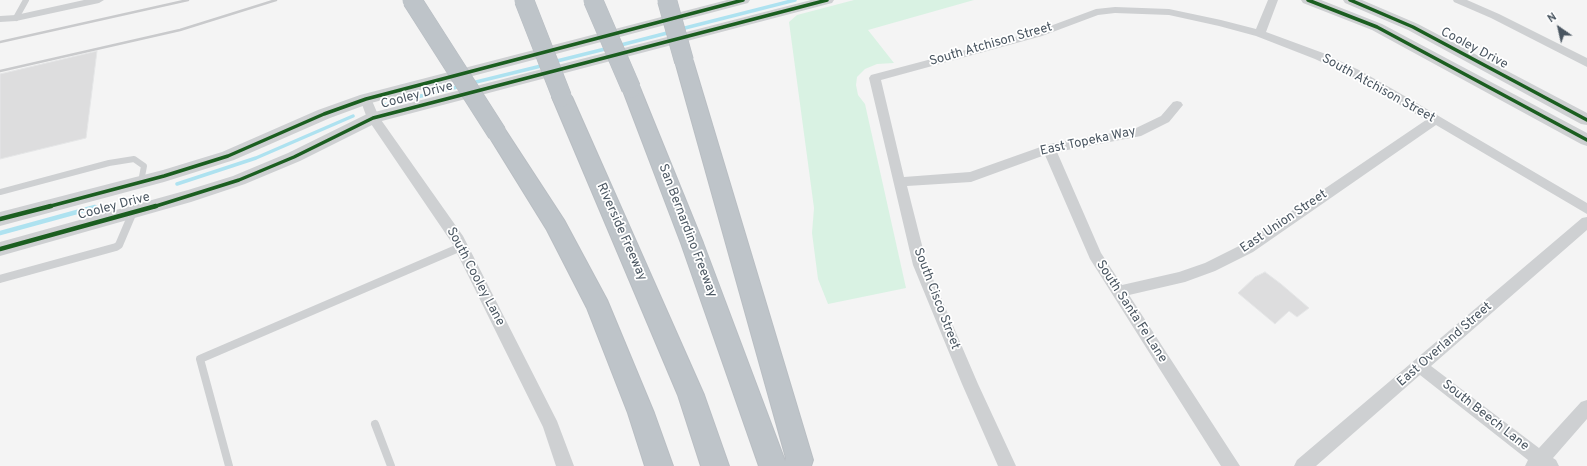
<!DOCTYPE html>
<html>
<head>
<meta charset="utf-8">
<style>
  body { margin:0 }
  #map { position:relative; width:1587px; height:466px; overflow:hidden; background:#f4f4f4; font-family:Overpass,sans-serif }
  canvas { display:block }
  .north { position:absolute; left:1539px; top:8px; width:40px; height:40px; -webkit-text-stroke:3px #fff; paint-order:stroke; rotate:326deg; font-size:11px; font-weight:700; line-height:16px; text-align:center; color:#4a5661 }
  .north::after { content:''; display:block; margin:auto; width:14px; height:18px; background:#4a5661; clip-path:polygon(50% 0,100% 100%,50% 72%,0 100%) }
</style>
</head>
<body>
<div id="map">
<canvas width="1587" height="466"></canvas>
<div class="north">N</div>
</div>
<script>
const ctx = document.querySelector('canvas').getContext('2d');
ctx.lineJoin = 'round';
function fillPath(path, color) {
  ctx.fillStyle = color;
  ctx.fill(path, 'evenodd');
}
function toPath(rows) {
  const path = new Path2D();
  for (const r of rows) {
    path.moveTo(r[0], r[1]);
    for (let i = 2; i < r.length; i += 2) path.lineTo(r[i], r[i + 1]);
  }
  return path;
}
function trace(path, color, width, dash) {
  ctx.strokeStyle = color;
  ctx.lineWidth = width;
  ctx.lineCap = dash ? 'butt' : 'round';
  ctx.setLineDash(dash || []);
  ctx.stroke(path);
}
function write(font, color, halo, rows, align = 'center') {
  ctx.font = font + ' Overpass,sans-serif';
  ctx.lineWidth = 3.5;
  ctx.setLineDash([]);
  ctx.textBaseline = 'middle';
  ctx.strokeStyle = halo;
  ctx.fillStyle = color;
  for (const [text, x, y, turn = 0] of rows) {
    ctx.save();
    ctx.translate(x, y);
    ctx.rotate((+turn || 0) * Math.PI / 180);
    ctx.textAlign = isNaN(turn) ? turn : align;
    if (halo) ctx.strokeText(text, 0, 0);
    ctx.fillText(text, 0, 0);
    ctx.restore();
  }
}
fillPath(toPath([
  [854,0,974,0,868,30,894,63,877,64,865,69,857,77,856,85,858,95,865,104,906,288,828,304,818,279,812,233,814,208,789,22,797,15]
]), '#d9f2e3');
trace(toPath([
  [681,29,795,0],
  [617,46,671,32],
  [553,62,609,48],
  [472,83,545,65],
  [385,105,461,86],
  [177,184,256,158,353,116]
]), '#aee2f0', 3.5);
trace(toPath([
  [0,233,95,207]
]), '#aee2f0', 4.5);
const building = toPath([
  [97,51,86,138,0,159,0,74,97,51],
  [1265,272,1281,284,1309,308,1297,317,1289,311,1275,324,1238,293,1255,277,1265,272]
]);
fillPath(building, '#ddddde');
trace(building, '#e5e6e7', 1);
const motorway = toPath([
  [684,55,690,57,693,61,813,460,811,466,759,466,681,243,622,88,624,84,631,82,638,84,640,88,703,243,785,461,786,458,675,61,678,57,684,55],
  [562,91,569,93,572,97,704,395,729,466,701,466,678,395,552,97,555,93,562,91],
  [497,126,504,128,564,220,607,300,654,413,673,466,645,466,628,413,587,308,547,230,487,133,490,128,497,126]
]);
trace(motorway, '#b9bec3', 2);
trace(toPath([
  [16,18,26,0],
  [0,192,109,163,134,159,144,166,141,182]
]), '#ced0d2', 6);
trace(toPath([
  [0,279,116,247,119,245,133,212],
  [375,424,391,466],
  [229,466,200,359,461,247]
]), '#ced0d2', 8);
fillPath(toPath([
  [84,0,104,0,99,3,16,21,0,22,0,16,16,15,84,0],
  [1268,0,1278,0,1266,32,1323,53,1359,70,1396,91,1587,203,1587,214,1436,125,1253,252,1215,271,1185,282,1129,295,1240,466,1221,466,1090,259,1045,155,971,182,907,186,927,265,978,384,1016,466,998,466,962,384,913,265,869,78,871,75,1034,32,1096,9,1115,7,1169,9,1221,20,1256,29,1268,0],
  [1115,13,1169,15,1219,26,1256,36,1315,59,1351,76,1426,120,1243,244,1205,263,1179,272,1122,285,1101,253,1057,152,1141,136,1169,122,1183,105,1181,102,1177,101,1173,102,1161,116,1134,129,1049,144,970,172,904,177,881,80,1042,36,1098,15,1115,13],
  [1453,0,1467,0,1499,14,1587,58,1587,67,1491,18,1454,2,1453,0],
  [366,95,370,96,379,117,463,236,557,421,574,466,556,466,543,427,452,243,367,118,360,99,362,96,366,95],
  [1587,217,1587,230,1431,366,1539,448,1581,402,1587,400,1587,419,1553,458,1556,460,1559,466,1525,466,1528,460,1420,375,1316,466,1294,466,1297,460,1582,218,1587,217]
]), '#ced0d2');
fillPath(toPath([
  [727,0,750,0,748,3,371,103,330,118,234,160,164,182,0,226,0,212,163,170,222,152,318,110,360,95,727,0],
  [811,0,834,0,832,3,378,122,300,161,245,184,191,202,0,256,0,242,188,190,233,176,288,153,367,114,811,0],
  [1301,0,1321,0,1382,24,1587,133,1587,146,1581,144,1372,30,1303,3,1301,0],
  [1343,0,1362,0,1418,24,1587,113,1587,125,1581,124,1408,30,1345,3,1343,0]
]), '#ced0d2');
fillPath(motorway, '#bec4c9');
trace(toPath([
  [0,42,188,0],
  [0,71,180,30,276,0]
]), '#c9cacc', 2.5);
const motorwayBridge = toPath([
  [412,0,497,133],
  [524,0,562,97],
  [593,0,631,88],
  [667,0,684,61]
]);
trace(motorwayBridge, '#b9bec3', 20, []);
trace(motorwayBridge, '#bec4c9', 19);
trace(toPath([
  [1308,0,1377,27,1587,140],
  [1350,0,1413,27,1587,120],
  [47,207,164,176,228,156,324,114,366,99,743,0],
  [153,207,239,180,294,157,373,118,827,0]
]), '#1b5e20', 3.5);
trace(toPath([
  [0,219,51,206],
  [0,249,156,206]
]), '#1b5e20', 4.5);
write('13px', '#4a5661', '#fff', [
  ["South Atchison Street",991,45,-16],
  ["Cooley Drive",1474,49,28],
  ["South Atchison Street",1378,89,29],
  ["Cooley Drive",417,96,-15],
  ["East Topeka Way",1088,142,-12],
  ["Cooley Drive",114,207,-15],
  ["East Union Street",1284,222,-34],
  ["San Bernardino Freeway",687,231,69],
  ["Riverside Freeway",621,232,66],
  ["South Cooley Lane",475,277,62],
  ["South Cisco Street",936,299,69],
  ["South Santa Fe Lane",1131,312,57],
  ["East Overland Street",1445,345,-41],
  ["South Beech Lane",1485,416,38]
]);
</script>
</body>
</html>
